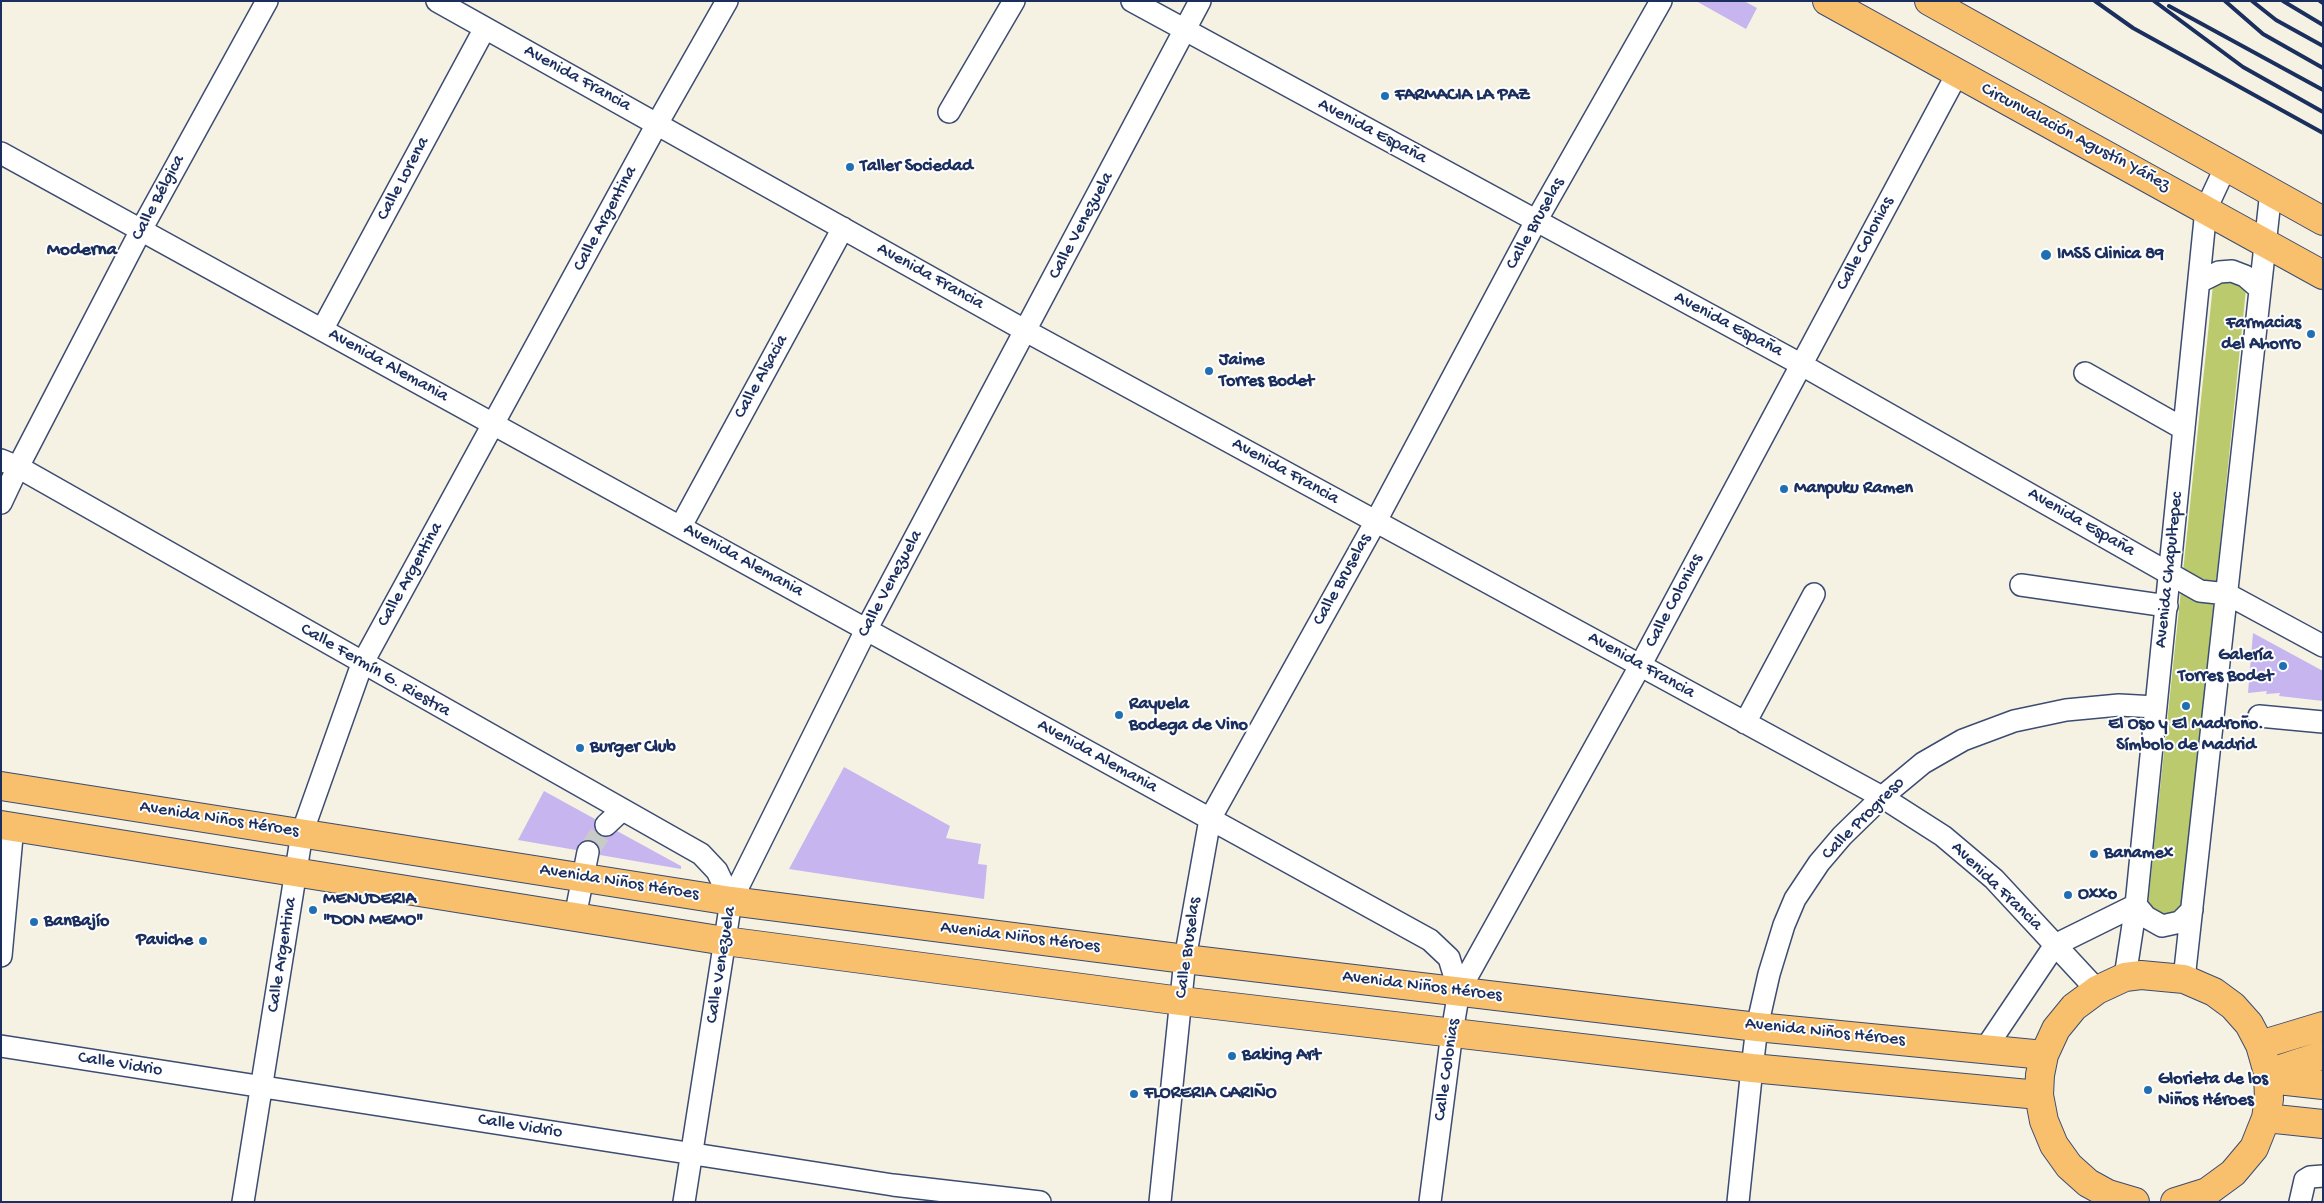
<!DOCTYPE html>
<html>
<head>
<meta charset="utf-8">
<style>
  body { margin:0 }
  #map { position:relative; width:2324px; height:1203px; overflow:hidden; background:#f5f2e3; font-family:"Gochi Hand",sans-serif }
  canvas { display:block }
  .frame { position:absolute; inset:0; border:2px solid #1b2f5e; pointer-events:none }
</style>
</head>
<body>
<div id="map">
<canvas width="2324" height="1203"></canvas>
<div class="frame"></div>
</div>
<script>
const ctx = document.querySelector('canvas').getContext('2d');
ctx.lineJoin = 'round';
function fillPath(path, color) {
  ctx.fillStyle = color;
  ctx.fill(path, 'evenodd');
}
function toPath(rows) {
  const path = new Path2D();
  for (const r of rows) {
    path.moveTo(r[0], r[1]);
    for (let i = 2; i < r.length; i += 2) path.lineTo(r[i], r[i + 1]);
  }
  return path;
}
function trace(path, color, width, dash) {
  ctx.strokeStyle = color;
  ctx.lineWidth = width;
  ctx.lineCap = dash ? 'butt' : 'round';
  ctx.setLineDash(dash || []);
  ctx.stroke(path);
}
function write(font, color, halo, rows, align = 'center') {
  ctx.font = font + ' "Gochi Hand",sans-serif';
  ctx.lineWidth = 4;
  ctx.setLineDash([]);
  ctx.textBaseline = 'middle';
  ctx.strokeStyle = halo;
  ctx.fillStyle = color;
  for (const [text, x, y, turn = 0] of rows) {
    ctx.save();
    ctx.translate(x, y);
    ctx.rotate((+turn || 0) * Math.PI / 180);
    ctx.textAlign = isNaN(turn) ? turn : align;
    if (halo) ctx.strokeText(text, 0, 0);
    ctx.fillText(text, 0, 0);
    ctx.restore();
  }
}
fillPath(toPath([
  [2225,275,2246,289,2216,584,2201,583,2183,572,2213,285],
  [2181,590,2214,601,2182,908,2169,920,2149,909,2148,904]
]), '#baca6d');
fillPath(toPath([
  [1696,1,1744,1,1757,8,1746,29],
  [2253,633,2323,671,2323,701,2279,696,2280,693,2266,694,2267,691,2248,693],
  [844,767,950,826,946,838,981,844,978,864,987,865,984,899,789,869],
  [544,791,595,819,594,828,602,837,609,837,617,831,681,866,681,869,600,855,597,843,590,840,579,843,576,850,518,840]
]), '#c7b5ef');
trace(toPath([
  [588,852,606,825]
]), '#c9cbc8', 21, [21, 11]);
const minor = toPath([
  [437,1,1026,331,1882,797,1943,836,1994,879,2097,990],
  [1132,1,1802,365,2200,591,2227,594,2323,646],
  [949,112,1014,1],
  [1,153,1430,940,1449,958,1459,991],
  [2199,282,2219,272,2232,271,2245,276,2260,289],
  [322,330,485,28],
  [2085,373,2184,429],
  [1,460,18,467,701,854,717,871,731,901],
  [1,503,18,467,141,230,267,1],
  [681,526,843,228],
  [2021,585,2167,606],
  [2259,716,2323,722],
  [1745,723,1814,594],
  [606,825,622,810],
  [575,917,588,852],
  [1,956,13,826],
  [2125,977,2136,905,2206,209,2226,166],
  [2184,979,2271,191],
  [1,1046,893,1185,1040,1202],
  [1985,1049,2055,945,2136,905,2146,917,2162,926,2180,922,2192,910],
  [243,1202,302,833,362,664,657,124,727,1],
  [684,1202,731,901,866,630,1200,1],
  [1160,1202,1185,959,1210,819,1376,521,1536,221,1661,1],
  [1430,1202,1452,1032,1459,991,1640,666,1957,74],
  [1738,1202,1752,1068,1757,1027,1769,974,1784,925,1795,899,1819,863,1842,836,1882,797,1923,763,1963,740,2014,721,2066,710,2119,705,2156,707],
  [2300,1202,2305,1180,2310,1177,2323,1176]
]);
const major = toPath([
  [1827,1,2323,275],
  [1929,1,2323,221],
  [1,786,731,901,1185,959,1757,1027,2044,1055],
  [1,825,725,941,1181,1001,1752,1068,2039,1095],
  [2260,1045,2323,1026],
  [2268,1073,2323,1055],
  [2269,1079,2323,1085],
  [2266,1118,2323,1124],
  [2135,1202,2108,1194,2088,1183,2069,1166,2054,1145,2044,1121,2039,1095,2040,1075,2044,1055,2056,1029,2074,1007,2097,990,2125,977,2141,975,2184,979,2214,992,2233,1006,2249,1024,2260,1045,2268,1073,2269,1099,2266,1118,2254,1148,2233,1173,2207,1192,2175,1202]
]);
trace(minor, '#3c4c72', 24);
trace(major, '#3c4c72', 30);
trace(minor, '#fff', 21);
trace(major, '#f8bf6c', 28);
trace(toPath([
  [2095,1,2133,28,2323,133],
  [2154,1,2243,67,2323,112],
  [2225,1,2263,34,2323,68],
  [2252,1,2276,20,2323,46],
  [2283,1,2323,25],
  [2320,1,2323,3],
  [2169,6,2323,90]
]), '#1b2f5e', 4);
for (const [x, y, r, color] of [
  [1385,96,5,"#1f6fb2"],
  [850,167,5,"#1f6fb2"],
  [2046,255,6,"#1f6fb2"],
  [2311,334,5,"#1f6fb2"],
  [1209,371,5,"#1f6fb2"],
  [1784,489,5,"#1f6fb2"],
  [2283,666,5,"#1f6fb2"],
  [2186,706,5,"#1f6fb2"],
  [1119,715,5,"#1f6fb2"],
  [580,748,5,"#1f6fb2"],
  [2094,854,5,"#1f6fb2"],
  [2068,895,5,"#1f6fb2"],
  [313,910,5,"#1f6fb2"],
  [34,922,5,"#1f6fb2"],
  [203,941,5,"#1f6fb2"],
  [1232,1056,5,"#1f6fb2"],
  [2148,1090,5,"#1f6fb2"],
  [1134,1094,5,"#1f6fb2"]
]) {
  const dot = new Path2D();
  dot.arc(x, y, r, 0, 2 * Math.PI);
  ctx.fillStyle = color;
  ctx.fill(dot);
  trace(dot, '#fff', 2);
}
write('18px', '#1b2f5e', '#fff', [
  ["Avenida Francia",577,79,29],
  ["Avenida España",1372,132,28],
  ["Circunvalación Agustín Yáñez",2075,138,28],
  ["Calle Lorena",404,179,-62],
  ["Calle Bélgica",159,198,-62],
  ["Calle Argentina",606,219,-62],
  ["Calle Bruselas",1536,224,-61],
  ["Calle Venezuela",1082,226,-62],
  ["Calle Colonias",1866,244,-62],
  ["Avenida Francia",930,277,29],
  ["Avenida España",1728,325,28],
  ["Avenida Alemania",388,366,29],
  ["Calle Alsacia",762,377,-61],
  ["Avenida Francia",1285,472,29],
  ["Avenida España",2081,523,30],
  ["Avenida Alemania",743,561,29],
  ["Avenida Chapultepec",2170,570,-84],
  ["Calle Argentina",411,575,-61],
  ["Calle Bruselas",1343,580,-61],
  ["Calle Venezuela",891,584,-62],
  ["Calle Colonias",1675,601,-62],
  ["Avenida Francia",1641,666,29],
  ["Calle Fermín G. Riestra",375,671,30],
  ["Avenida Alemania",1097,757,29],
  ["Calle Progreso",1864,819,-45],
  ["Avenida Niños Héroes",219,820,9],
  ["Avenida Niños Héroes",619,883,9],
  ["Avenida Francia",1996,887,44],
  ["Avenida Niños Héroes",1020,938,7],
  ["Calle Bruselas",1189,948,-82],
  ["Calle Argentina",283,955,-81],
  ["Calle Venezuela",722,965,-81],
  ["Avenida Niños Héroes",1422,987,7],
  ["Avenida Niños Héroes",1825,1033,6],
  ["Calle Vidrio",120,1065,9],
  ["Calle Colonias",1448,1070,-82],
  ["Calle Vidrio",520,1127,9]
]);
write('bold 18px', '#1b2f5e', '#fff', [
  ["FARMACIA LA PAZ",1395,96],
  ["Taller Sociedad",860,167],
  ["IMSS Clinica 89",2057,255],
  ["Farmacias",2301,324,"right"],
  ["del Ahorro",2301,345,"right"],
  ["Jaime",1219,361],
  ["Torres Bodet",1219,382],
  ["Manpuku Ramen",1794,489],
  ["Galería",2273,656,"right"],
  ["Torres Bodet",2273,677,"right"],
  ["Rayuela",1129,705],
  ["Bodega de Vino",1129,726],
  ["El Oso y El Madroño.",2186,725,"center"],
  ["Símbolo de Madrid",2186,746,"center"],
  ["Burger Club",590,748],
  ["Banamex",2104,854],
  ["Oxxo",2078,895],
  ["MENUDERIA",323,900],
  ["\"DON MEMO\"",323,921],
  ["BanBajío",44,922],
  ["Paviche",193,941,"right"],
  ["Baking Art",1242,1056],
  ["Glorieta de los",2158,1080],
  ["Niños Héroes",2158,1101],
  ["FLORERIA CARIÑO",1144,1094]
], 'left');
write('bold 19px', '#1b2f5e', '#fff', [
  ["Moderna",82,251]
]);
</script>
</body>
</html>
